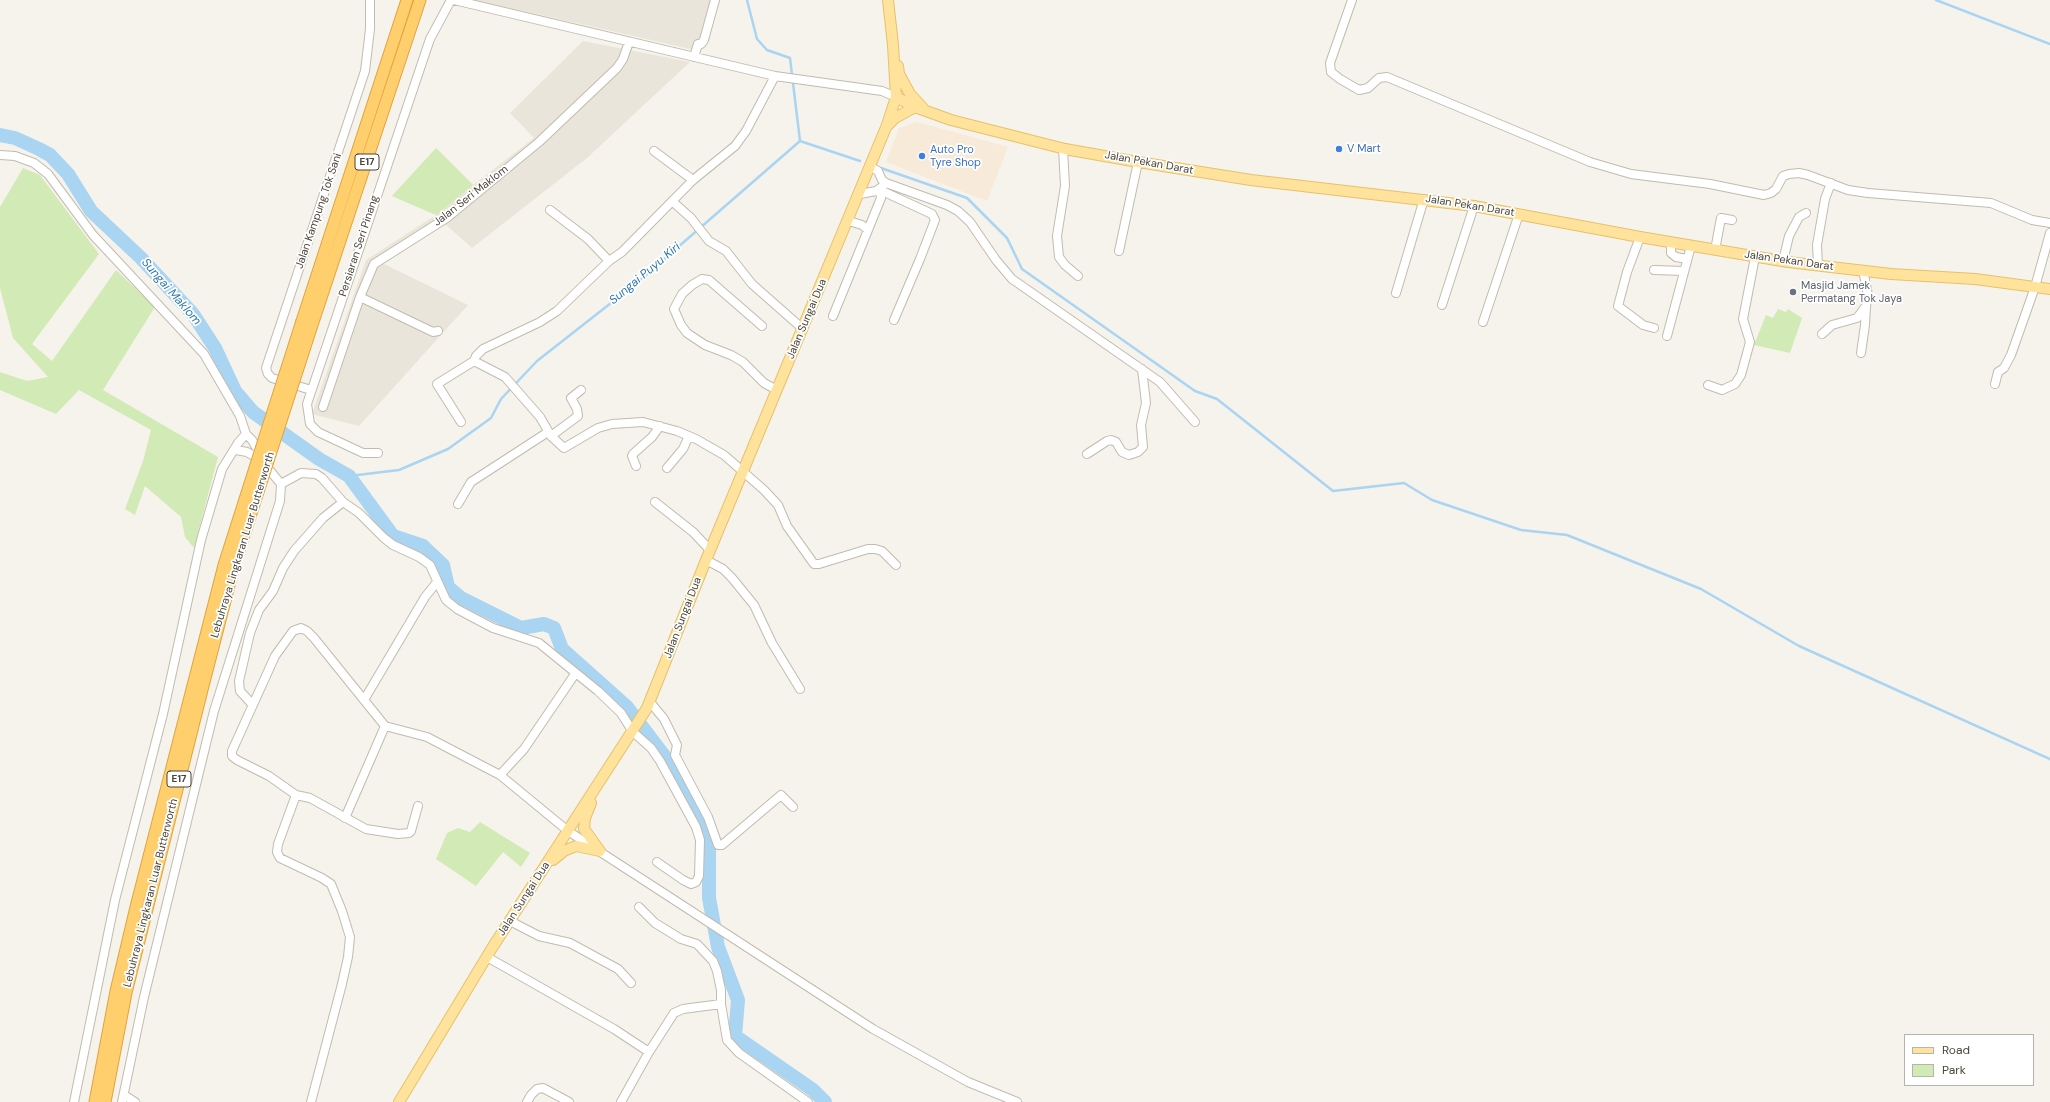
<!DOCTYPE html>
<html>
<head>
<meta charset="utf-8">
<style>
  body { margin:0 }
  #map { position:relative; width:2050px; height:1102px; overflow:hidden; background:#f6f3ec; font-family:"DM Sans",sans-serif }
  canvas { display:block }
  .legend { position:absolute; left:1904px; top:1034px; width:130px; height:52px; box-sizing:border-box; background:#fff; border:1px solid #b7b4b0; margin:0; padding:5px 7px; list-style:none; font-size:12px; color:#4b4439 }
  .legend li { display:flex; align-items:center; gap:8px; height:20px }
  .legend b { width:20px; border:1px solid #b7b4b0 }
</style>
</head>
<body>
<div id="map">
<canvas width="2050" height="1102"></canvas>
<ul class="legend">
<li><b style="height:5px;background:#ffe39c"></b>Road</li>
<li><b style="height:11px;background:#d2eab5"></b>Park</li>
</ul>
</div>
<script>
const ctx = document.querySelector('canvas').getContext('2d');
ctx.lineJoin = 'round';
function fillPath(path, color) {
  ctx.fillStyle = color;
  ctx.fill(path, 'evenodd');
}
function toPath(rows) {
  const path = new Path2D();
  for (const r of rows) {
    path.moveTo(r[0], r[1]);
    for (let i = 2; i < r.length; i += 2) path.lineTo(r[i], r[i + 1]);
  }
  return path;
}
function trace(path, color, width, dash) {
  ctx.strokeStyle = color;
  ctx.lineWidth = width;
  ctx.lineCap = dash ? 'butt' : 'round';
  ctx.setLineDash(dash || []);
  ctx.stroke(path);
}
function write(font, color, halo, rows, align = 'center') {
  ctx.font = font + ' "DM Sans",sans-serif';
  ctx.lineWidth = 3.5;
  ctx.setLineDash([]);
  ctx.textBaseline = 'middle';
  ctx.strokeStyle = halo;
  ctx.fillStyle = color;
  for (const [text, x, y, turn = 0] of rows) {
    ctx.save();
    ctx.translate(x, y);
    ctx.rotate((+turn || 0) * Math.PI / 180);
    ctx.textAlign = isNaN(turn) ? turn : align;
    if (halo) ctx.strokeText(text, 0, 0);
    ctx.fillText(text, 0, 0);
    ctx.restore();
  }
}
fillPath(toPath([
  [475,0,712,0,699,51],
  [583,41,690,62,587,158,472,248,445,224,380,262,468,305,359,426,312,414,366,260,436,215,392,196,436,148,473,185,534,138,510,113]
]), '#eae5da');
fillPath(toPath([
  [917,122,1008,147,987,201,886,162,899,128]
]), '#f7ead8');
fillPath(toPath([
  [436,148,473,185,436,215,392,196],
  [23,168,40,175,99,254,32,344,52,361,116,270,155,307,103,390,218,457,194,548,185,537,181,517,145,486,135,515,125,509,143,461,151,430,79,390,56,414,0,390,0,372,27,381,48,377,13,338,0,288,0,207],
  [1778,309,1786,312,1788,309,1802,318,1790,353,1754,345,1766,315,1773,318],
  [480,822,530,853,521,867,503,852,476,886,436,859,447,833,458,828,470,832]
]), '#d2eab5');
trace(toPath([
  [1936,0,2050,44],
  [800,141,860,161],
  [881,168,967,198,1007,238,1022,269,1195,391,1217,399,1333,491,1404,483,1432,500,1521,530,1567,535,1701,589,1799,646,2050,759],
  [349,476,399,470,448,449,491,418,501,399,537,361,639,281,800,141,790,58,767,50,757,39,747,0]
]), '#a9d4f2', 2.5);
trace(toPath([
  [0,135,15,138,39,149,50,155,68,174,91,211,141,258,193,314,215,348,235,391,253,412,319,459,349,476,393,536,423,546,443,565,448,587,461,598,521,628,544,624,554,628,562,649,627,707,678,774,709,836,709,898,718,947,738,1000,735,1036,813,1090,825,1102]
]), '#a9d4f2', 14);
const minor = toPath([
  [454,0,775,76,882,91,896,97],
  [1352,0,1330,63,1331,72,1340,79,1359,90,1368,88,1379,78,1387,77,1590,162,1631,174,1710,184,1764,195,1771,193,1776,189,1783,176,1789,174,1799,173,1808,175,1848,190,1868,193,1991,203,2032,220,2050,223],
  [694,57,698,44,701,44,704,40,715,0],
  [1063,149,1065,186,1057,236,1059,257,1065,265,1078,276],
  [654,151,693,180],
  [0,155,15,156,34,163,48,174,93,235,204,354,240,416,246,434,252,440,260,454],
  [871,167,878,171,882,180,886,183,947,205,958,211,970,222,996,260,1012,279,1160,382,1195,422],
  [860,194,876,191,883,186],
  [673,202,691,218,709,241,726,251,752,284,803,329],
  [550,210,588,239,609,261],
  [849,221,862,225,868,230],
  [1640,237,1627,272,1618,306,1643,325,1654,328],
  [1671,242,1671,253,1676,257,1687,259],
  [1715,250,1721,218,1732,220],
  [1119,251,1138,162],
  [1783,261,1789,236,1799,217,1806,213],
  [1818,265,1817,245,1825,199,1831,183],
  [1654,270,1684,271],
  [1396,293,1424,199],
  [360,297,433,332,438,331],
  [1442,305,1474,206],
  [833,316,881,198,880,190,932,214,935,220,920,259,894,320],
  [1483,322,1519,214],
  [762,326,709,280,702,279,692,285,682,294,674,309,681,325,687,333,705,345,731,355,743,362,764,383,777,390],
  [1822,334,1832,325,1857,318,1866,306,1868,295,1863,270],
  [1667,336,1691,246],
  [1861,353,1865,325,1866,306],
  [474,361,505,377,540,417,551,436,564,448,598,428,612,424,643,422,677,431,696,439,724,455,764,490,778,505,787,526,814,564,819,564,868,549,875,549,882,551,896,565],
  [1995,384,1998,372,2004,368,2011,355,2035,287,2050,233],
  [1708,385,1722,390,1735,384,1741,375,1750,342,1743,319,1755,257],
  [311,390,272,378,268,374,266,368,365,71,370,29,370,0],
  [323,407,360,297,374,264,448,217,539,142,617,68,623,59,629,42],
  [461,422,437,384,474,361,476,356,483,349,540,322,557,311,609,261,622,252,693,180,735,146,746,131,775,76],
  [551,436,578,416,577,409,571,398,581,390],
  [378,453,363,453,318,432,310,424,307,404,430,39,451,0],
  [1087,454,1107,441,1111,440,1116,442,1122,452,1129,455,1138,452,1143,447,1141,425,1146,403,1142,369],
  [636,466,632,456,633,454,652,437,660,426],
  [667,468,683,449,689,436],
  [281,484,301,473,316,474,322,478,343,502,359,513,384,538,393,545,419,557,430,565,446,600,457,609,493,628,539,643,598,691,621,713,633,732,651,748,660,761,696,827,700,840,699,876,696,882,691,884,683,880,657,862],
  [655,502,693,532,710,550],
  [458,504,471,482,548,432],
  [706,560,723,569,732,578,754,605,772,643,800,689],
  [364,700,425,597,437,582],
  [650,702,664,719,677,745,675,755,708,817,718,845,722,845,781,795,793,807],
  [252,704,240,691,239,681,250,633,259,610,273,591,283,568,294,551,323,518,343,502],
  [500,775,524,749,575,674],
  [296,795,310,798,366,829,398,834,409,833,411,831,418,806],
  [345,818,385,726],
  [639,907,655,923,681,939,697,944,713,961,717,971,721,990,721,1004,727,1040,739,1053,808,1102],
  [510,921,539,936,570,943,618,969,631,983],
  [487,957,614,1029,649,1052],
  [124,1095,135,1102],
  [74,1102,115,900,163,714,201,540,222,469,238,443,246,434],
  [122,1102,144,997,214,711,280,501,281,484,262,461,247,452,236,450],
  [311,1102,342,984,348,957,350,937,342,911,331,884,322,878,280,858,277,852,278,844,296,795,269,776,237,760,232,756,232,751,275,656,293,631,301,628,307,631,314,638,385,726,427,737,500,775,568,831,873,1029,968,1082,1017,1102],
  [527,1102,531,1095,537,1089,543,1088,569,1102],
  [621,1102,649,1052,674,1013,683,1009,721,1004]
]);
const major = toPath([
  [898,66,899,74,910,94,923,108],
  [896,97,915,107,951,120,1065,149,1138,162,1251,180,1474,206,1640,237,1788,262,1891,274,1975,279,2050,289],
  [888,125,895,118,915,107],
  [591,803,585,818,584,829,600,851],
  [553,860,564,851,576,846,600,851],
  [399,1102,492,948,647,708,706,560,887,125,896,97,893,45,888,0]
]);
const highway = toPath([
  [302,321,407,0],
  [312,325,420,0],
  [95,1102,116,991,136,907,224,565],
  [105,1102,126,993,203,686,234,566]
]);
trace(minor, '#c2bbae', 10);
trace(major, '#e6c16a', 12);
trace(highway, '#e0a43c', 13);
trace(minor, '#fff', 8);
trace(major, '#ffe39c', 10);
trace(highway, '#ffcf6e', 11);
const highwayBridge = toPath([
  [224,565,302,321],
  [234,566,312,325]
]);
trace(highwayBridge, '#e0a43c', 13, []);
trace(highwayBridge, '#ffcf6e', 11);
for (const [x, y, r, color] of [
  [1339,149,4,"#3f7fe0"],
  [922,156,4,"#3f7fe0"],
  [1793,292,4,"#6b7280"]
]) {
  const dot = new Path2D();
  dot.arc(x, y, r, 0, 2 * Math.PI);
  ctx.fillStyle = color;
  ctx.fill(dot);
  trace(dot, '#fff', 1.5);
}
for (const [x, y, w] of [
  [367,162,24],
  [179,779,24]
]) {
  const box = new Path2D();
  box.roundRect(x - w / 2, y - 8, w, 16, 3);
  ctx.fillStyle = '#fff';
  ctx.fill(box);
  trace(box, '#4b4439', 1);
}
write('bold 10px', '#4b4439', null, [
  ["E17",367,162],
  ["E17",179,779]
]);
write('11px', '#366cbe', '#fff', [
  ["V Mart",1347,149],
  ["Auto Pro",930,150],
  ["Tyre Shop",930,163]
], 'left');
write('11px', '#4b4439', '#fff', [
  ["Jalan Pekan Darat",1149,163,10],
  ["Jalan Seri Maklom",471,196,-38],
  ["Jalan Pekan Darat",1470,206,9],
  ["Jalan Kampung Tok Sani",319,211,-71],
  ["Persiaran Seri Pinang",359,246,-72],
  ["Jalan Pekan Darat",1789,261,8],
  ["Jalan Sungai Dua",807,319,-67],
  ["Lebuhraya Lingkaran Luar Butterworth",243,545,-73],
  ["Jalan Sungai Dua",683,618,-69],
  ["Lebuhraya Lingkaran Luar Butterworth",151,893,-76],
  ["Jalan Sungai Dua",524,899,-57]
]);
write('11px', '#5b616d', '#fff', [
  ["Masjid Jamek",1801,286],
  ["Permatang Tok Jaya",1801,299]
], 'left');
write('italic 12px', '#2e7ab2', '#fff', [
  ["Sungai Puyu Kiri",645,274,-40],
  ["Sungai Maklom",171,292,49]
]);
</script>
</body>
</html>
